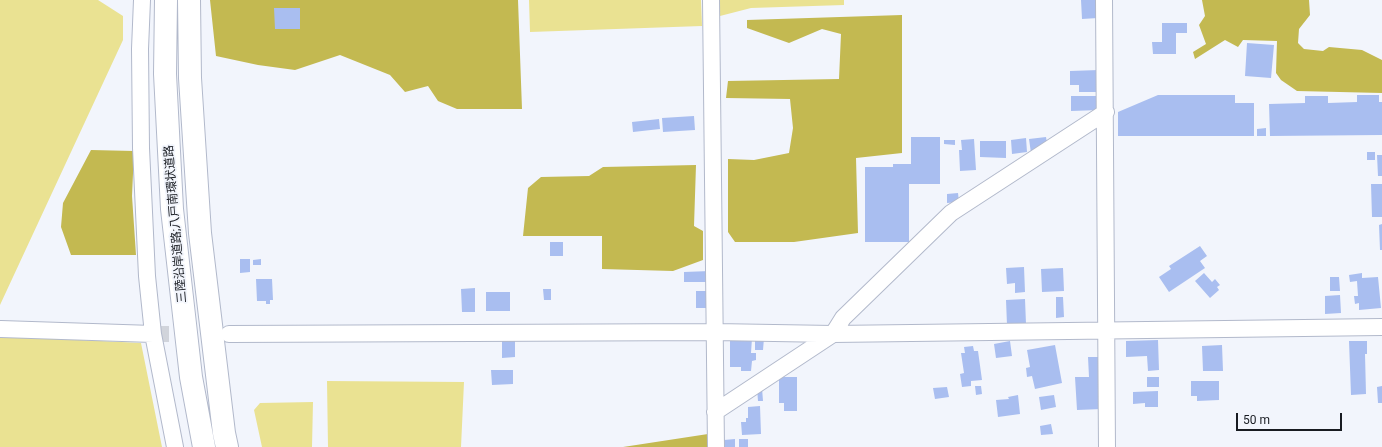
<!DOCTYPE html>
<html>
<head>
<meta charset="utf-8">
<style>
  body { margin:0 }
  #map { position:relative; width:1382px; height:447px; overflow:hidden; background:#f2f5fc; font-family:Roboto,sans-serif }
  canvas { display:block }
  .scale { position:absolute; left:1236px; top:413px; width:106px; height:18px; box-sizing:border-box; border:2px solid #181b21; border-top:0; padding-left:5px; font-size:12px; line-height:14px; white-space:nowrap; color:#181b21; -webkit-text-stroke:3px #f2f5fc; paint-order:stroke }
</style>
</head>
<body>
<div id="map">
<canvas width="1382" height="447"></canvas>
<div class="scale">50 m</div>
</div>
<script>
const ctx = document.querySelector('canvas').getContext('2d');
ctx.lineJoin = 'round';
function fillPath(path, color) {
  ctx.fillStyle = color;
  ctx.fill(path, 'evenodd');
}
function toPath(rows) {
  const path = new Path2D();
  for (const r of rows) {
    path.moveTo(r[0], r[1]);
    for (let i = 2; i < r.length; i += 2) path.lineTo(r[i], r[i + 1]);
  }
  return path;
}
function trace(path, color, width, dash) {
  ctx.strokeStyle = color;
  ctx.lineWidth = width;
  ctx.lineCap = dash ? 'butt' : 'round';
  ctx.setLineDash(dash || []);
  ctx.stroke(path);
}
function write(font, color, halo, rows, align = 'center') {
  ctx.font = font + ' Roboto,"Noto Sans JP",sans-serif';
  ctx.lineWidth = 3.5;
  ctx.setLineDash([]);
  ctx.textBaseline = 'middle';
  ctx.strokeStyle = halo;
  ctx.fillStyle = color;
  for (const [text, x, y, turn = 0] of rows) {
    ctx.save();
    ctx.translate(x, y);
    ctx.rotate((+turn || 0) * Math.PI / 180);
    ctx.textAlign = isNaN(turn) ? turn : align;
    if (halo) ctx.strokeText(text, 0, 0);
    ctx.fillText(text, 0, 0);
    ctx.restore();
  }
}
fillPath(toPath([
  [0,0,98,0,123,16,123,40,0,305],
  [529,0,701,0,702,26,530,32],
  [719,0,844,0,844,5,751,8,720,16],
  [0,336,141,343,162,447,0,447],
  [327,381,464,382,461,447,328,447],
  [313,402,312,447,262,447,254,410,260,403]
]), '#eae292');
fillPath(toPath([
  [210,0,518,0,522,109,457,109,438,101,428,86,405,92,390,75,340,55,295,70,258,65,216,56],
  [1202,0,1309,0,1310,15,1299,29,1298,43,1304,49,1323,51,1329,47,1362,50,1382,60,1382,93,1297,91,1281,80,1276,73,1277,41,1243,40,1238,47,1225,40,1195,59,1193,52,1206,44,1199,25,1205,16],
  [902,15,902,153,856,158,858,233,794,242,735,242,728,232,728,159,754,160,789,153,793,128,790,99,726,98,728,81,839,79,841,34,822,29,789,43,747,28,747,20],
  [91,150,134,151,132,196,136,255,71,255,61,227,63,203],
  [696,165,694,226,703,231,703,260,673,271,602,269,602,236,523,236,528,188,541,177,589,176,603,167],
  [708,434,709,447,623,447]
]), '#c3b951');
fillPath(toPath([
  [1081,0,1097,0,1098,18,1082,19],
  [274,8,300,8,300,29,275,29],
  [1162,23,1187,23,1187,33,1176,33,1176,54,1153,54,1152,42,1162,42],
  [1247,43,1274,45,1271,78,1245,76],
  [1099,70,1099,92,1079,92,1079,85,1070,85,1070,71],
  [1158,95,1235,95,1235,103,1254,103,1254,136,1118,136,1118,112],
  [1357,95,1379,95,1379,102,1382,102,1382,135,1270,136,1269,104,1305,103,1305,96,1328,96,1328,103,1357,102],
  [1071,96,1100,96,1100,110,1071,111],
  [694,116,695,130,663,132,662,118],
  [659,119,660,129,633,132,632,122],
  [1266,128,1266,136,1257,136,1257,129],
  [911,137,940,137,940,184,909,184,909,242,865,242,865,167,893,167,893,164,911,164],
  [1046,137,1047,143,1031,153,1029,139],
  [1026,138,1027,152,1012,154,1011,140],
  [974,139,976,170,960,171,959,150,962,150,961,140],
  [944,140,955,140,955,145,944,144],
  [980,141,1006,141,1006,158,980,157],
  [1367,152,1375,152,1375,160,1367,160],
  [1377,155,1382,155,1382,176,1378,176],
  [1371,184,1382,184,1382,217,1372,217],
  [958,193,959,202,947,203,947,194],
  [1382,224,1382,250,1380,250,1379,225],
  [550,242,563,242,563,256,550,256],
  [1200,246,1207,256,1200,261,1205,268,1169,292,1159,277,1171,269,1169,266],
  [240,259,250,259,250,272,240,273],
  [261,259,261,265,253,265,253,260],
  [1024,267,1025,292,1015,293,1015,283,1007,284,1006,268],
  [1063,268,1064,291,1042,292,1041,269],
  [710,271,710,282,684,282,684,272],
  [1204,273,1212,282,1215,279,1220,285,1217,287,1219,290,1210,298,1195,281],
  [1362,273,1362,278,1378,277,1381,308,1359,310,1359,303,1355,304,1354,296,1358,296,1357,281,1350,282,1349,275],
  [1330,277,1339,277,1340,291,1330,291],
  [256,279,272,279,273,300,270,300,270,304,266,304,266,301,257,301],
  [475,288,475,312,462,312,461,289],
  [543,289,551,289,551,300,544,300],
  [696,291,710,291,710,308,696,308],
  [486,292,510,292,510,311,486,311],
  [1340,295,1341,313,1325,314,1325,296],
  [1056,297,1063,297,1064,317,1056,318],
  [1025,299,1026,324,1007,325,1006,300],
  [515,338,515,357,502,358,502,339],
  [730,338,752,338,751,353,756,353,756,360,752,361,751,371,741,371,741,367,730,367],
  [755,338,764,338,763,350,755,350],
  [1158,340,1159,370,1148,371,1147,356,1126,357,1126,341],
  [1010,341,1012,356,996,358,994,344],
  [1349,341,1367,341,1367,354,1365,354,1366,394,1351,395],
  [1055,345,1062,383,1035,389,1032,376,1027,377,1026,368,1030,367,1027,350],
  [1222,345,1223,371,1203,371,1202,346],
  [973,346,974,351,978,351,982,380,971,381,971,386,962,387,960,374,964,373,961,353,965,353,964,347],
  [1088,357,1098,357,1102,409,1077,410,1075,377,1089,377],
  [491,370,513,370,513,384,492,385],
  [779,377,797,377,797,411,784,411,784,403,779,403],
  [1147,377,1159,377,1159,387,1147,387],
  [1191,381,1219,381,1219,400,1197,401,1197,396,1191,396],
  [975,386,981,386,982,394,976,395],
  [1382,386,1382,403,1378,403,1377,387],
  [947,387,949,397,935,399,933,388],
  [757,388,762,388,763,401,758,401],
  [1158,391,1158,407,1145,407,1145,403,1133,404,1133,392],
  [1018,395,1020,414,998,417,996,400,1009,399,1008,397],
  [1054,395,1056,407,1041,410,1039,397],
  [760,406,761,434,742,435,741,422,746,422,746,418,748,418,748,407],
  [1051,424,1053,434,1041,435,1040,426],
  [735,439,735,447,725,447,724,440],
  [739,439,748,439,748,447,739,447]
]), '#a9bef0');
trace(toPath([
  [153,334,223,334]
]), '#d1d4db', 16, [16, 8]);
const street = toPath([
  [142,0,140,49,141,148,147,276,153,334,175,447],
  [711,0,716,447],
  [1104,0,1107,447],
  [1,329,153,334],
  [229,334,715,332,833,334,1382,327],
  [715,412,833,334,843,318,951,213,1106,112]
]);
const highway = toPath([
  [166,0,165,74,172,209,191,377,204,447],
  [189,0,190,78,200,233,224,433,227,447]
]);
trace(street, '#b2b9cb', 18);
trace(highway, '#b2b9cb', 24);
trace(street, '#fff', 16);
trace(highway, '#fff', 22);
write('12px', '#181b21', '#f2f5fc', [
  ["三陸沿岸道路;八戸南環状道路",176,224,-95]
]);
</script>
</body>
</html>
